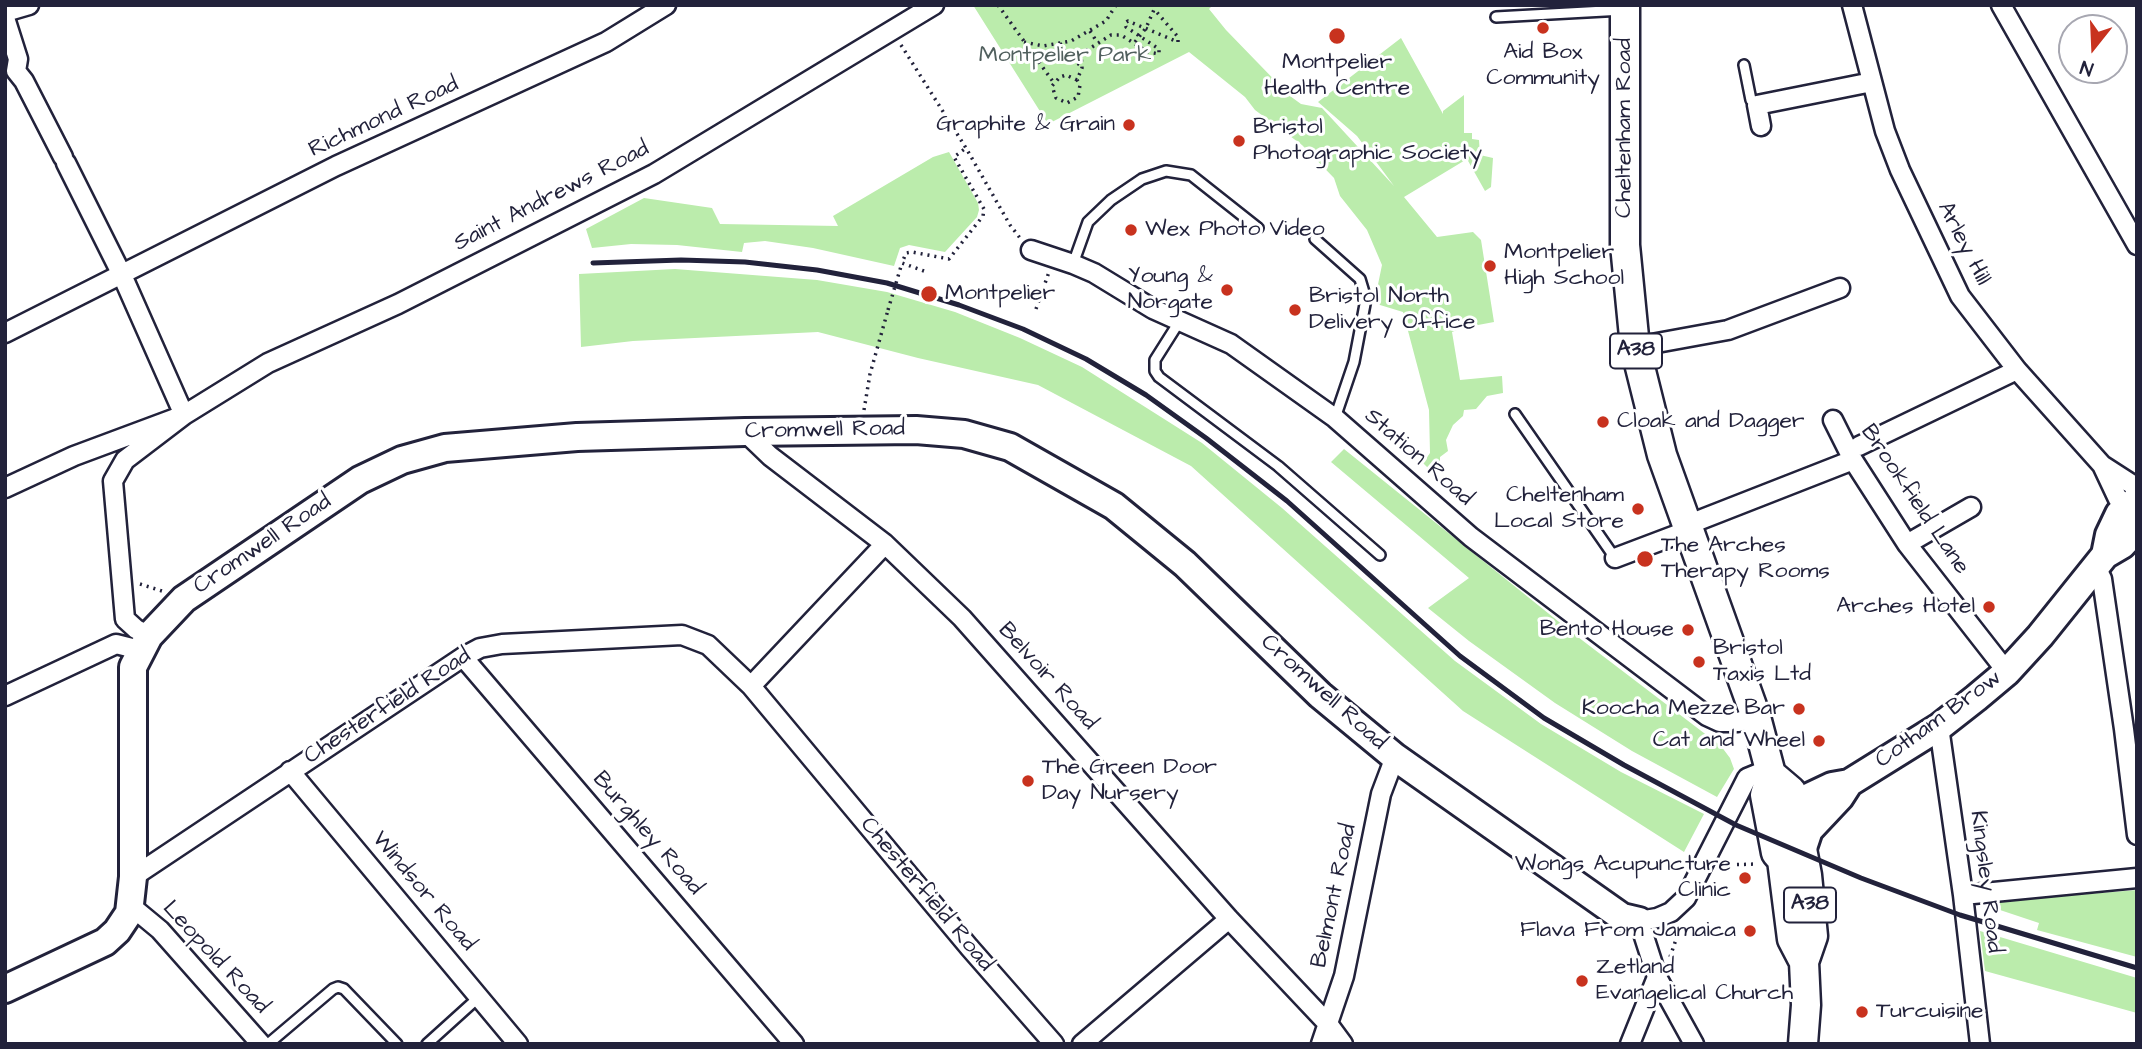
<!DOCTYPE html>
<html>
<head>
<meta charset="utf-8">
<style>
  body { margin:0 }
  #map { position:relative; width:2142px; height:1049px; overflow:hidden; background:#fff; font-family:"Architects Daughter",sans-serif }
  canvas { display:block }
  .frame { position:absolute; inset:0; border:7px solid #22223b; pointer-events:none }
  .north { position:absolute; left:2058px; top:14px; width:70px; height:70px; box-sizing:border-box; background:#fff; border:2px solid #a7a7b1; border-radius:50%; rotate:198deg; font-size:19px; font-weight:700; line-height:28px; text-align:center; color:#22223b }
  .north::after { content:''; display:block; margin:auto; width:24px; height:32px; background:#c8321e; clip-path:polygon(50% 0,100% 100%,50% 72%,0 100%) }
</style>
</head>
<body>
<div id="map">
<canvas width="2142" height="1049"></canvas>
<div class="frame"></div>
<div class="north">N</div>
</div>
<script>
const ctx = document.querySelector('canvas').getContext('2d');
ctx.lineJoin = 'round';
function fillPath(path, color) {
  ctx.fillStyle = color;
  ctx.fill(path, 'evenodd');
}
function toPath(rows) {
  const path = new Path2D();
  for (const r of rows) {
    path.moveTo(r[0], r[1]);
    for (let i = 2; i < r.length; i += 2) path.lineTo(r[i], r[i + 1]);
  }
  return path;
}
function trace(path, color, width, dash) {
  ctx.strokeStyle = color;
  ctx.lineWidth = width;
  ctx.lineCap = dash ? 'butt' : 'round';
  ctx.setLineDash(dash || []);
  ctx.stroke(path);
}
function write(font, color, halo, rows, align = 'center') {
  ctx.font = font + ' "Architects Daughter",sans-serif';
  ctx.lineWidth = 6;
  ctx.setLineDash([]);
  ctx.textBaseline = 'middle';
  ctx.strokeStyle = halo;
  ctx.fillStyle = color;
  for (const [text, x, y, turn = 0] of rows) {
    ctx.save();
    ctx.translate(x, y);
    ctx.rotate((+turn || 0) * Math.PI / 180);
    ctx.textAlign = isNaN(turn) ? turn : align;
    if (halo) ctx.strokeText(text, 0, 0);
    ctx.fillText(text, 0, 0);
    ctx.restore();
  }
}
fillPath(toPath([
  [973,5,1213,5,1209,9,1226,30,1290,96,1301,104,1322,108,1394,186,1357,136,1318,102,1401,38,1443,114,1443,111,1464,95,1464,133,1472,133,1472,139,1479,140,1480,155,1493,158,1491,187,1485,191,1467,159,1404,197,1437,237,1473,232,1481,240,1494,322,1462,328,1452,332,1460,380,1502,376,1503,393,1487,396,1476,409,1464,410,1463,416,1453,425,1446,440,1448,451,1440,457,1440,463,1436,470,1431,471,1423,463,1430,453,1429,410,1403,312,1380,305,1375,299,1382,265,1367,230,1340,196,1334,178,1302,145,1255,110,1245,97,1189,52,1048,124],
  [949,152,978,203,979,210,977,217,945,252,909,245,900,248,894,266,813,248,765,241,744,243,742,252,677,245,631,244,592,248,586,229,644,198,712,208,720,224,838,226,833,216,933,157],
  [675,269,817,280,887,292,955,312,1020,338,1082,367,1202,443,1282,508,1455,661,1541,724,1621,772,1704,814,1684,852,1463,711,1191,466,1038,385,918,358,818,332,633,341,581,347,579,274],
  [1344,449,1574,634,1721,746,1730,758,1734,769,1717,797,1632,751,1555,703,1469,641,1428,608,1469,578,1331,462],
  [2137,890,2137,957,2037,930,2039,923,1979,903],
  [1980,931,2137,978,2137,1013,1985,971]
]), '#bbecac');
const lane = toPath([
  [1496,17,1623,10],
  [1744,65,1751,100,1757,105],
  [1315,239,1360,279,1366,299,1354,362,1335,418],
  [1073,264,1088,222,1111,200,1142,179,1166,171,1191,175,1258,228],
  [1179,322,1155,360,1155,371,1159,377,1278,466,1380,555],
  [1515,414,1615,558],
  [268,1044,333,989,338,987,344,989,397,1044],
  [427,1044,479,997]
]);
const street = toPath([
  [1852,5,1885,131,1900,170,1960,296,2017,370,2102,465,2118,499,2137,506],
  [2001,5,2137,245],
  [5,12,29,5],
  [5,18,18,59,16,71,24,81,63,157],
  [1761,126,1757,105,1872,82],
  [66,163,122,275,184,415,125,460,113,481,125,619,136,629,149,636],
  [1031,250,1073,264,1094,273,1153,309,1231,344,1335,418,1471,537,1707,716,1720,722,1738,722,1756,717],
  [5,333,336,166,606,42,666,5],
  [1635,347,1728,330,1840,288],
  [1833,420,1853,460,1907,544,2007,672],
  [745,432,770,456,885,544,962,618,1229,919,1329,1025,1343,1044],
  [1859,446,2017,370],
  [2102,465,2133,485,2137,496],
  [5,488,74,456,184,415,268,363,398,304,654,174,934,5],
  [1687,525,1853,460],
  [1907,544,1971,507],
  [1615,558,1689,530],
  [2096,567,2102,579,2124,729,2137,835],
  [463,657,794,1044],
  [751,686,885,544],
  [5,696,116,644,140,650],
  [1939,727,1963,895,1980,1044],
  [290,771,518,1044],
  [133,877,463,657,480,648,502,644,682,635,708,645,751,686,969,947,1054,1044],
  [1963,895,2137,878],
  [131,906,160,930,261,1044],
  [1082,1044,1229,919],
  [1321,1044,1344,976,1381,794,1395,757],
  [1630,1044,1657,977],
  [1694,1044,1657,977,1639,921,1657,918,1671,912,1686,898,1747,778,1769,769]
]);
const secondary = toPath([
  [2105,555,2109,535,2119,514,2137,509],
  [1785,824,1794,804,1832,786,1849,783,1939,727,1976,698,2007,672,2040,636,2105,555,2122,545,2137,529],
  [1803,848,1809,830,1840,797,1849,783],
  [5,989,105,942,117,931,129,913,133,877,133,667,149,636,184,599,360,480,402,460,445,448,577,437,745,432,916,430,964,434,1010,447,1114,506,1185,564,1320,695,1395,757,1622,917,1639,921]
]);
const primary = toPath([
  [1625,5,1625,245,1635,347,1662,455,1756,717,1771,774,1765,795,1776,853,1782,860,1792,939,1804,962],
  [1771,774,1791,791,1807,875,1813,936,1804,962,1806,1005,1803,1044]
]);
trace(lane, '#22223b', 14);
trace(street, '#22223b', 23);
trace(secondary, '#22223b', 32);
trace(primary, '#22223b', 33);
trace(toPath([
  [998,5,1054,83],
  [1090,31,1097,42],
  [1024,42,1043,46,1071,41,1106,21,1116,5],
  [1135,42,1146,28,1156,5],
  [1060,43,1069,59,1082,66],
  [901,45,966,148,1010,225,1020,238],
  [1077,80,1066,75,1060,77,1052,86,1056,98,1067,103,1078,97,1080,85,1077,80,1082,68,1081,54,1111,35,1121,35,1148,52,1159,54,1159,49,1126,27,1125,23,1128,21,1178,42,1178,37,1154,9],
  [924,271,902,263,906,253,912,252,949,259,983,216,984,209,954,157,966,148],
  [1036,309,1049,272],
  [864,410,870,374,888,310],
  [140,584,162,591],
  [1723,865,1757,864],
  [1670,957,1680,928]
]), '#22223b', 3.5, [2, 5]);
trace(lane, '#fff', 9);
trace(street, '#fff', 18);
trace(secondary, '#fff', 26);
trace(primary, '#fff', 28);
trace(toPath([
  [593,263,681,260,745,262,817,270,887,283,959,305,1023,329,1086,359,1146,395,1206,438,1287,501,1460,656,1544,718,1624,765,1736,825,1861,878,1960,915,2137,968]
]), '#22223b', 5);
trace(toPath([
  [888,310,902,263]
]), '#22223b', 3.5, [2, 5]);
for (const [x, y, r, color] of [
  [1543,28,7,"#c8321e"],
  [1337,36,9,"#c8321e"],
  [1129,125,7,"#c8321e"],
  [1239,141,7,"#c8321e"],
  [1131,230,7,"#c8321e"],
  [1490,266,7,"#c8321e"],
  [1227,290,7,"#c8321e"],
  [929,294,9,"#c8321e"],
  [1295,310,7,"#c8321e"],
  [1603,422,7,"#c8321e"],
  [1638,509,7,"#c8321e"],
  [1645,559,9,"#c8321e"],
  [1989,607,7,"#c8321e"],
  [1688,630,7,"#c8321e"],
  [1699,662,7,"#c8321e"],
  [1799,709,7,"#c8321e"],
  [1819,741,7,"#c8321e"],
  [1028,781,7,"#c8321e"],
  [1745,878,7,"#c8321e"],
  [1750,931,7,"#c8321e"],
  [1582,981,7,"#c8321e"],
  [1862,1012,7,"#c8321e"]
]) {
  const dot = new Path2D();
  dot.arc(x, y, r, 0, 2 * Math.PI);
  ctx.fillStyle = color;
  ctx.fill(dot);
  trace(dot, '#fff', 2.5);
}
for (const [x, y, w] of [
  [1636,351,52],
  [1810,905,52]
]) {
  const box = new Path2D();
  box.roundRect(x - w / 2, y - 17.5, w, 35, 5);
  ctx.fillStyle = '#fff';
  ctx.fill(box);
  trace(box, '#22223b', 2);
}
write('bold 21px', '#22223b', null, [
  ["A38",1636,351],
  ["A38",1810,905]
]);
write('23px', '#22223b', '#fff', [
  ["Aid Box",1543,53,"center"],
  ["Community",1543,79,"center"],
  ["Montpelier",1337,63,"center"],
  ["Health Centre",1337,89,"center"],
  ["Graphite & Grain",1115,125,"right"],
  ["Bristol",1253,128],
  ["Photographic Society",1253,154],
  ["Wex Photo Video",1145,230],
  ["Montpelier",1504,253],
  ["High School",1504,279],
  ["Young &",1213,277,"right"],
  ["Norgate",1213,303,"right"],
  ["Montpelier",945,294],
  ["Bristol North",1309,297],
  ["Delivery Office",1309,323],
  ["Cloak and Dagger",1617,422],
  ["Cheltenham",1624,496,"right"],
  ["Local Store",1624,522,"right"],
  ["The Arches",1661,546],
  ["Therapy Rooms",1661,572],
  ["Arches Hotel",1975,607,"right"],
  ["Bento House",1674,630,"right"],
  ["Bristol",1713,649],
  ["Taxis Ltd",1713,675],
  ["Koocha Mezze Bar",1785,709,"right"],
  ["Cat and Wheel",1805,741,"right"],
  ["The Green Door",1042,768],
  ["Day Nursery",1042,794],
  ["Wongs Acupuncture",1731,865,"right"],
  ["Clinic",1731,891,"right"],
  ["Flava From Jamaica",1736,931,"right"],
  ["Zetland",1596,968],
  ["Evangelical Church",1596,994],
  ["Turcuisine",1876,1012]
], 'left');
write('23px', '#505f5d', '#fff', [
  ["Montpelier Park",1065,56]
]);
write('23px', '#22223b', '#fff', [
  ["Richmond Road",384,118,-25],
  ["Cheltenham Road",1625,128,-90],
  ["Saint Andrews Road",552,197,-27],
  ["Arley Hill",1963,244,63],
  ["Cromwell Road",825,431,-1],
  ["Station Road",1418,458,41],
  ["Brookfield Lane",1914,500,56],
  ["Cromwell Road",263,545,-34],
  ["Belvoir Road",1047,677,48],
  ["Cromwell Road",1323,693,42],
  ["Chesterfield Road",388,707,-33],
  ["Cotham Brow",1939,720,-36],
  ["Burghley Road",647,834,49],
  ["Kingsley Road",1985,882,83],
  ["Windsor Road",423,892,50],
  ["Chesterfield Road",926,895,50],
  ["Belmont Road",1335,896,-78],
  ["Leopold Road",215,958,47]
]);
</script>
</body>
</html>
